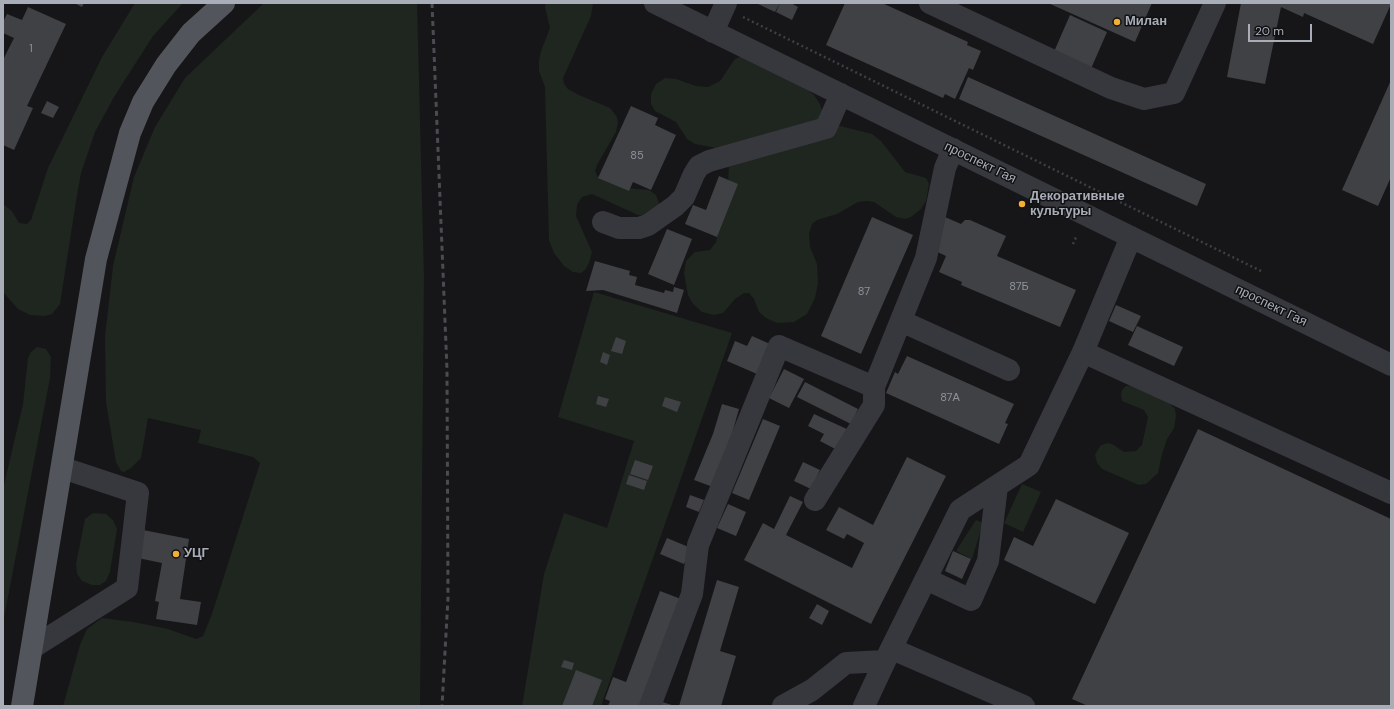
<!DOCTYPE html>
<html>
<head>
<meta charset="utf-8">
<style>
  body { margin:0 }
  #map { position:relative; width:1394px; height:709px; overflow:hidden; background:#161618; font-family:"DM Sans",sans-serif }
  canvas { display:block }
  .frame { position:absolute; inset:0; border:4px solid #a8adb8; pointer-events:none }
  .scale { position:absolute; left:1248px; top:24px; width:64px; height:18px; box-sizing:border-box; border:2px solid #a8adb8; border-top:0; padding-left:5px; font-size:12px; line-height:14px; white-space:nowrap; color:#a8adb8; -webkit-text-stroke:3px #111113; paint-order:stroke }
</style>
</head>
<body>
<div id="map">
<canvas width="1394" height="709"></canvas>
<div class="frame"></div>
<div class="scale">20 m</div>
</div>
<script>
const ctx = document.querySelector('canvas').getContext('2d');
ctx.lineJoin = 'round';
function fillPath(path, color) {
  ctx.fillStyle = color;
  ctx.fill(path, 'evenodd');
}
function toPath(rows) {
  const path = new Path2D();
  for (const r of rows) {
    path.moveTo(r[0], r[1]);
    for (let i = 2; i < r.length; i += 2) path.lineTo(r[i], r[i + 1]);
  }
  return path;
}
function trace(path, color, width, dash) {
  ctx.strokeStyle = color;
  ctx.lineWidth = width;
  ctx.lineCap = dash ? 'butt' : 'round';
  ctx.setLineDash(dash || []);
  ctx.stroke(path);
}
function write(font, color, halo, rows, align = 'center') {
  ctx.font = font + ' "DM Sans",sans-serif';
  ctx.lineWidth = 3;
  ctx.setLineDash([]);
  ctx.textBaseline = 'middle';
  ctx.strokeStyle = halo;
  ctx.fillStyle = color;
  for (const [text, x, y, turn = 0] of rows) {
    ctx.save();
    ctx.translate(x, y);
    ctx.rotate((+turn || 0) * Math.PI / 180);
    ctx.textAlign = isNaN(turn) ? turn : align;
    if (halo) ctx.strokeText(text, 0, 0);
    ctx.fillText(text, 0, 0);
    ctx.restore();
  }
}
fillPath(toPath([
  [135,3,183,3,153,36,114,97,95,132,81,173,77,195,60,304,52,314,45,316,30,315,18,309,3,292,3,204,12,211,19,223,27,224,31,220,48,168,102,57],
  [264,3,417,3,424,277,420,706,63,706,80,645,87,629,102,618,133,622,168,629,196,639,203,636,212,614,260,463,253,457,198,443,201,430,148,418,141,458,131,468,124,472,121,471,116,462,106,402,105,337,113,266,134,177,155,127,185,78],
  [546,3,593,3,591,16,563,78,564,84,568,89,579,95,610,108,617,117,618,123,616,132,597,165,595,171,598,177,627,188,649,190,656,195,659,203,657,211,651,216,638,215,592,194,582,197,577,205,576,216,592,252,589,263,585,270,581,273,573,272,564,266,554,253,549,240,545,87,539,71,539,61,541,51,550,28,545,7],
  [742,56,799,83,814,95,820,104,823,114,836,125,872,134,881,141,905,172,926,178,929,184,926,201,921,209,911,217,905,219,896,217,874,202,867,201,858,202,837,214,817,220,812,224,809,233,810,247,817,264,818,283,815,298,807,314,794,322,777,323,766,318,759,312,754,299,749,293,744,293,735,299,723,313,714,315,702,312,693,304,688,295,684,273,686,261,695,252,710,250,716,242,728,187,729,162,727,150,695,144,687,139,676,122,655,111,651,104,651,94,656,84,665,78,676,79,696,86,708,87,720,81,735,59],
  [594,292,732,333,601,706,522,706,544,574,564,513,607,528,634,441,558,417],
  [37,347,46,349,51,357,50,378,3,623,3,489,23,404,28,358,31,352],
  [1133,385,1168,402,1175,409,1176,416,1174,428,1167,439,1162,454,1158,473,1146,484,1139,485,1102,469,1097,463,1095,455,1100,446,1107,443,1112,444,1124,452,1136,451,1142,445,1148,417,1144,410,1122,401,1121,395,1122,390,1126,386],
  [1022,484,1041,492,1023,532,1004,523],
  [93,513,106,514,113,520,117,529,110,572,106,581,100,585,92,585,82,581,77,574,76,564,85,519],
  [976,520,983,523,972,559,956,551]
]), '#1e261f');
fillPath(toPath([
  [74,3,84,3,82,7],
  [756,3,780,3,775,12],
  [780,3,791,3,798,7,792,20,776,12],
  [845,3,882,3,968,42,967,45,981,51,973,70,969,68,955,99,945,94,943,98,826,45],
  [1048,3,1152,3,1135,42],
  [1241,3,1391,3,1391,4,1373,44,1304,13,1303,17,1281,7,1265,84,1227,77],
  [28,7,66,24,27,106,33,108,14,150,3,145,3,60,14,38,3,33,3,22,7,14,22,20],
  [1070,15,1107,32,1090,71,1053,54],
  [968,77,1206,184,1197,206,959,99],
  [1391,80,1391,177,1378,206,1342,190],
  [47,101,59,107,53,118,41,113],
  [631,106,658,118,655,125,676,135,651,190,633,182,629,191,598,178],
  [719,176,738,184,717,237,685,224,693,205,706,210],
  [872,217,913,235,861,354,821,336],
  [945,217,961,224,965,220,970,220,1006,236,997,256,1076,290,1060,327,961,285,962,282,939,272,946,256,933,250],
  [667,229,692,239,674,285,648,274],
  [595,261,630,271,629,275,637,277,635,285,664,293,665,290,673,292,674,287,684,290,677,313,603,290,586,291],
  [1116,305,1141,316,1133,332,1109,321],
  [1137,326,1183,347,1174,366,1128,345],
  [752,336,770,344,757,374,727,361,735,341,747,346],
  [616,337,626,341,622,354,611,351],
  [603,352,610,355,607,365,600,362],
  [907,356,1014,404,1005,423,1008,424,999,444,886,393,895,372,898,374],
  [784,369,804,379,789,408,769,398],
  [805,382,858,409,851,424,797,397],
  [598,396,609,399,606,407,596,404],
  [665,397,681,402,677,412,662,406],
  [722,404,739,409,730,441,713,487,694,480,713,434],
  [814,414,849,430,839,451,820,441,824,434,808,426],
  [763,419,780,426,749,500,732,493],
  [1198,429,1391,519,1391,706,1088,706,1072,699],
  [907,457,946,476,871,624,744,560,763,523,774,529,790,496,803,502,786,535,852,568,864,543,847,534,844,539,826,530,839,507,873,525],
  [635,460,653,466,648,480,630,474],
  [803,462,820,470,811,489,794,481],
  [629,475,647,481,644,490,626,484],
  [690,495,704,500,699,512,686,507],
  [1056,499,1129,533,1095,604,1004,560,1014,537,1033,546],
  [728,504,746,512,736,536,717,528],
  [138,529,189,539,180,599,201,602,197,625,156,619,159,602,155,601,162,563,133,557],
  [667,538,691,548,684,564,660,554],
  [953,551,971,559,962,579,945,571],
  [717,580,739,587,720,651,736,656,721,706,679,706],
  [660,591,681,599,640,706,608,706,610,701,605,699,613,677,626,682],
  [817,604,829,611,822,625,809,618],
  [564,660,574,663,572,670,561,667],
  [576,670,602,680,592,706,562,706],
  [659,701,675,706,657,706]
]), '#404145');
trace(toPath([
  [743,17,1263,272],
  [1073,244,1077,235]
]), '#3d3f44', 2.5, [2, 3]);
trace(toPath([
  [655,3,1391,365],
  [930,3,1111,88,1144,99,1174,93,1215,3],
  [713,32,726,3],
  [603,222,619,228,639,228,648,225,675,206,684,197,694,174,699,166,709,161,826,128,841,94],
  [901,321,1009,370],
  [1083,352,1391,493],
  [815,500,874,405,874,387,926,258,945,168,953,149],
  [926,579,971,600,988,561,997,486],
  [32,648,127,588,138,493,63,468],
  [892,649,1024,706],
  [650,706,692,594,698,545,779,346,874,387],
  [783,706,812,690,846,663,885,661,960,510,1029,465,1083,352,1131,237],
  [864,706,885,661]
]), '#37383d', 22);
trace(toPath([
  [22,706,96,259,130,133,143,102,166,65,191,33,224,3]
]), '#53555c', 22);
trace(toPath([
  [432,3,447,370,448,598,442,706]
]), '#4a4c52', 3, [5, 4]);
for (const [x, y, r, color] of [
  [1117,22,4,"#f2b134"],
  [1022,204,4,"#f2b134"],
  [176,554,4,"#f2b134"]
]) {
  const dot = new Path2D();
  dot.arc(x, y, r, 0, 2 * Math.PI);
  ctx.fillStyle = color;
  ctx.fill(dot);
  trace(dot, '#111113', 1.5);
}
write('11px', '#8e929b', null, [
  ["1",31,49],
  ["85",637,156],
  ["87Б",1019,287],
  ["87",864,292],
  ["87А",950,398]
]);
write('bold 13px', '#a8adb8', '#111113', [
  ["Милан",1125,22],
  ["Декоративные",1030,197],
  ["культуры",1030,212],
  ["УЦГ",184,554]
], 'left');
write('13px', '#a8adb8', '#111113', [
  ["проспект Гая",980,163,26],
  ["проспект Гая",1271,306,26]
]);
</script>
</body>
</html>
